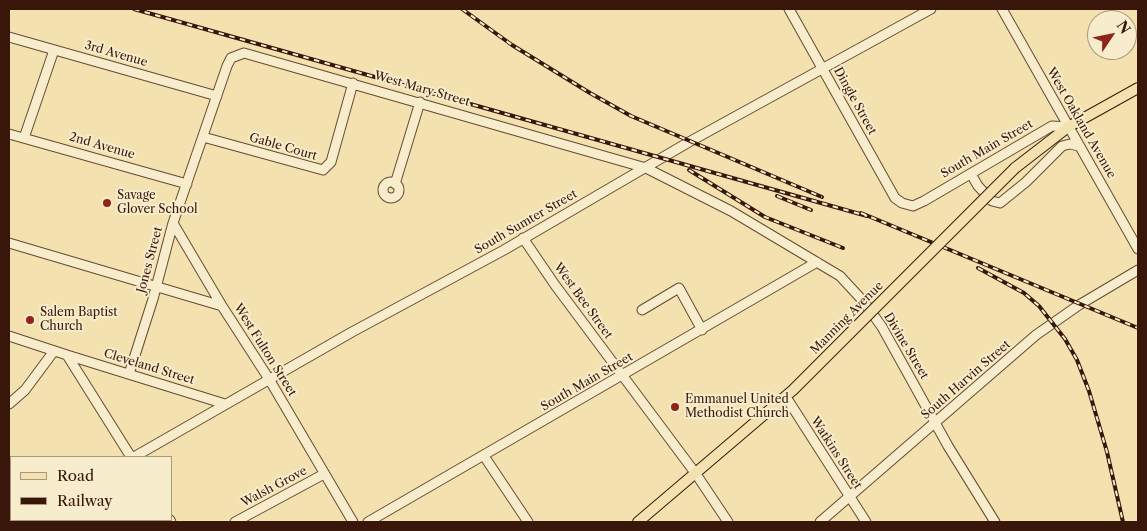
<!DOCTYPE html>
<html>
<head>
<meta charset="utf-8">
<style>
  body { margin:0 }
  #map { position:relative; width:1147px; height:531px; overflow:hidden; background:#f3e2af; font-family:"Libre Caslon Text",serif }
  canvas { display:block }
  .frame { position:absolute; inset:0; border:10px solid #38170a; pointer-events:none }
  .legend { position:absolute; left:10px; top:456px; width:162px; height:65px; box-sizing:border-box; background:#f7eccb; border:1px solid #ab977e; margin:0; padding:6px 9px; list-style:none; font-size:15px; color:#38170a }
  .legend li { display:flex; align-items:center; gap:10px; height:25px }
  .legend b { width:25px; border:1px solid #ab977e }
  .north { position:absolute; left:1087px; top:10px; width:50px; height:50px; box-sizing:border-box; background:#f7eccb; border:1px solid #ab977e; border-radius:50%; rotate:56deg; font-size:14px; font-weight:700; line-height:20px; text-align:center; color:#38170a }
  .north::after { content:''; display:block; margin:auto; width:18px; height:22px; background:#8f2418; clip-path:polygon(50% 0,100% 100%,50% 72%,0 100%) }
</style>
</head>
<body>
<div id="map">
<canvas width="1147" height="531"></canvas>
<div class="frame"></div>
<ul class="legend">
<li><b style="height:6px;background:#f3e2af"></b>Road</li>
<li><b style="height:6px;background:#38170a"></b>Railway</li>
</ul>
<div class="north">N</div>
</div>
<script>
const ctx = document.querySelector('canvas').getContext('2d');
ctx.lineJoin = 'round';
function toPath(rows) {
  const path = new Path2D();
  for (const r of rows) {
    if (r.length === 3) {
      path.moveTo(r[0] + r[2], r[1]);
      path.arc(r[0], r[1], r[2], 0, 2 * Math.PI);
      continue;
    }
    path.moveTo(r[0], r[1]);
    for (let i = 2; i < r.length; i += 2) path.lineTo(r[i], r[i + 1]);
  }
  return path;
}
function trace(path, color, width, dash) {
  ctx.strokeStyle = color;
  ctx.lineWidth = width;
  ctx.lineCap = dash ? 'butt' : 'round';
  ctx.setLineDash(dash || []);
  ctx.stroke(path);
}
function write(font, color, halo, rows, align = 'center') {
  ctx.font = font + ' "Libre Caslon Text",serif';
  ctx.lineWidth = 4;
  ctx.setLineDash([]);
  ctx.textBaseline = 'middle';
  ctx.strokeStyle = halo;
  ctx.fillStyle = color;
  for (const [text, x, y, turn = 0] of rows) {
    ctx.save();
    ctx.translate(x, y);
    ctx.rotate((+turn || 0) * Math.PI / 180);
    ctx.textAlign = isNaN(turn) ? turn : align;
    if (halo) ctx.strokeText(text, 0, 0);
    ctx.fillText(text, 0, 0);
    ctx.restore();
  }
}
const minor = toPath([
  [789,9,895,198,902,203,913,206,924,201,1052,126,1068,127],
  [1002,9,1138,249],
  [9,37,217,96],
  [9,134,187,184],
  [203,137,323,170,331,162,353,83],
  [24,138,54,50],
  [971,174,978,186,992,201,1000,203,1026,182,1062,146,1070,144,1079,146],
  [391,190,8],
  [395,184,420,102],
  [173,223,222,306],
  [523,238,555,285,696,474,728,522],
  [9,243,222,306,269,379,353,522],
  [642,310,679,288,702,330],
  [9,336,67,355,131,457],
  [67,355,225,404],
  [129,374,153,299,173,223,227,66,231,58,244,53,646,168,731,211,840,276,864,302,882,327,948,446,995,522],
  [786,397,866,522],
  [9,404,25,390,54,351],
  [484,456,528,522],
  [134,457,352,332,504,250,689,142,931,9],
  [170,520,171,522],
  [41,522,44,520],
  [235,522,324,474],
  [368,522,817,262],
  [820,522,1036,335,1079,305,1138,270]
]);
const major = toPath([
  [1015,168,1068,127,1138,88],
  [638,522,793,390,850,333]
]);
trace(minor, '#674a33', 11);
trace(major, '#38170a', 12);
trace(minor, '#f7eccb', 9);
trace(major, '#f3e2af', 10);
const rail = toPath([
  [134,9,867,216],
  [462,9,512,45,590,93,631,116,822,197],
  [689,170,765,217,843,248],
  [777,196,811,210],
  [861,213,1138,328],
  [978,268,1024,293,1039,306,1065,339,1077,360,1089,391,1107,452,1123,522]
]);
trace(rail, '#38170a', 4);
trace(rail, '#f7eccb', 2, [5.5]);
const majorBridge = toPath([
  [850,333,1015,168]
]);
trace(majorBridge, '#38170a', 12, []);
trace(majorBridge, '#f3e2af', 10);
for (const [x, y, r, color] of [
  [107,203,5,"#8f2418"],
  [30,320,5,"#8f2418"],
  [675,407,5,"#8f2418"]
]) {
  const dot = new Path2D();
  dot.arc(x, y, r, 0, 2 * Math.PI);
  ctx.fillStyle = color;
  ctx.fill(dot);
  trace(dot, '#f7eccb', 2);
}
write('12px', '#38170a', '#f7eccb', [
  ["3rd Avenue",116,54,16],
  ["West Mary Street",422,89,16],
  ["Dingle Street",855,101,61],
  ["West Oakland Avenue",1081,123,60],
  ["2nd Avenue",102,146,16],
  ["Gable Court",283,147,16],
  ["South Main Street",987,149,-30],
  ["South Sumter Street",526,222,-30],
  ["Jones Street",150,260,-75],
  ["West Bee Street",583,301,54],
  ["Manning Avenue",847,318,-45],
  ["Divine Street",906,346,59],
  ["West Fulton Street",265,350,58],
  ["Cleveland Street",149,367,17],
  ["South Harvin Street",966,380,-41],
  ["South Main Street",587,382,-30],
  ["Watkins Street",836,453,57],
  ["Walsh Grove",274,487,-28]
]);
write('12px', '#38170a', '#f7eccb', [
  ["Savage",117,196],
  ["Glover School",117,210],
  ["Salem Baptist",40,313],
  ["Church",40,327],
  ["Emmanuel United",685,400],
  ["Methodist Church",685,414]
], 'left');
</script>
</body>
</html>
